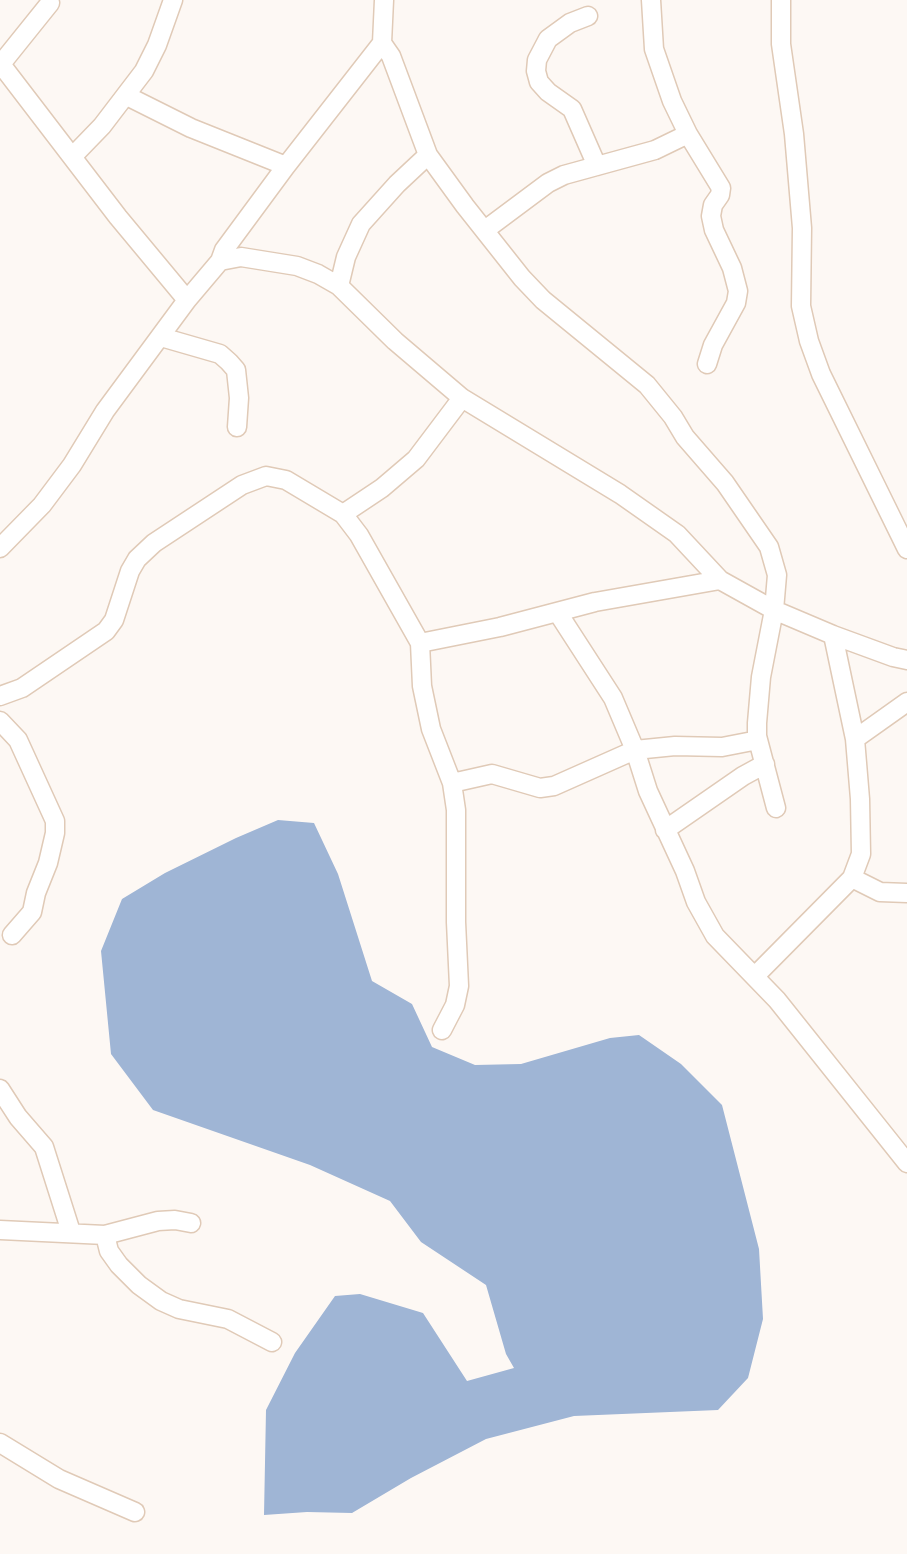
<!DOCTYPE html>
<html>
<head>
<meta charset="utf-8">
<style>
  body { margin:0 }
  canvas { display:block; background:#fdf8f4 }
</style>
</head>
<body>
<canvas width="907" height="1554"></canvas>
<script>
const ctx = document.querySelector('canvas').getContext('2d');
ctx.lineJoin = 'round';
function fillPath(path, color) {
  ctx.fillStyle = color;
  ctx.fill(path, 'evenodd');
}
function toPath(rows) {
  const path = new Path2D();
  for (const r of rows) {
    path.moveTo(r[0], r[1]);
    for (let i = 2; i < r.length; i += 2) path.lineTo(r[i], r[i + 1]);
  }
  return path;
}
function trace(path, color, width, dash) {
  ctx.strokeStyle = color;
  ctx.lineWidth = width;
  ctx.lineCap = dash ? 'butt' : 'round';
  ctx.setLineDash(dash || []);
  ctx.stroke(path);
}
fillPath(toPath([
  [278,820,314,823,338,874,372,981,412,1004,432,1047,475,1065,521,1064,610,1038,639,1035,681,1064,722,1105,759,1249,763,1319,748,1378,718,1410,574,1416,486,1439,411,1478,352,1513,307,1512,264,1515,266,1410,295,1353,335,1296,360,1294,423,1313,467,1381,514,1368,506,1354,486,1285,421,1242,390,1201,310,1165,153,1110,111,1054,101,951,122,899,165,873,236,838]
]), '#9fb5d5');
const minor = toPath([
  [651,0,654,49,672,101,688,134,721,188,720,195,713,205,711,216,714,230,732,268,738,291,736,303,713,345,707,364],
  [781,0,781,44,794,134,802,228,801,306,809,341,821,374,907,549],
  [588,16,570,23,548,39,537,60,536,71,539,82,548,92,572,109,597,166],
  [382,43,391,56,428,155,465,206,522,278,543,300,647,385,673,417,685,437,725,483,769,547,777,575,774,610,761,677,757,723,757,736,776,808],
  [0,63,118,217,187,300],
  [1,64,50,3],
  [127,96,191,128,286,166],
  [72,157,102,126,144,71,157,45,173,0],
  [485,230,548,183,564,175,655,150,688,134],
  [220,261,224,250,286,166,382,43,384,0],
  [339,286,346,257,361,224,397,184,428,155],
  [161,337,220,354,229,362,236,370,239,398,237,427],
  [343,514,382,488,416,459,462,398],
  [0,548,42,505,72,465,105,411,187,300,220,261,241,257,297,266,318,274,339,286,395,341,462,398,620,494,677,534,720,580,774,610,833,635,893,657,907,660],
  [558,613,613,698,635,750,648,791,685,871,696,902,715,936,777,1000,907,1163],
  [420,643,500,627,595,602,720,580],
  [0,696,22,688,106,631,114,620,130,571,137,559,154,543,242,485,266,476,286,480,343,514,359,535,420,643,422,686,431,729,452,783,456,810,456,922,459,986,455,1005,442,1030],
  [0,721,18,740,55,821,55,833,48,863,36,893,32,912,12,935],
  [855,739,907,702],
  [452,783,492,774,540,788,554,786,635,750,675,746,722,747,758,740],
  [665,830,743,776,765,764],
  [852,878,880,892,907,893],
  [755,976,852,878,861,854,860,799,855,739,833,635],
  [0,1089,18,1117,44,1147,71,1232],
  [0,1230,105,1235,158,1221,175,1220,191,1223],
  [105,1235,109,1251,119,1265,139,1285,161,1301,179,1309,228,1319,272,1342],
  [0,1443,59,1479,135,1512]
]);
trace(minor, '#e0cab7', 21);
trace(minor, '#fff', 18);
</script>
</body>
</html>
